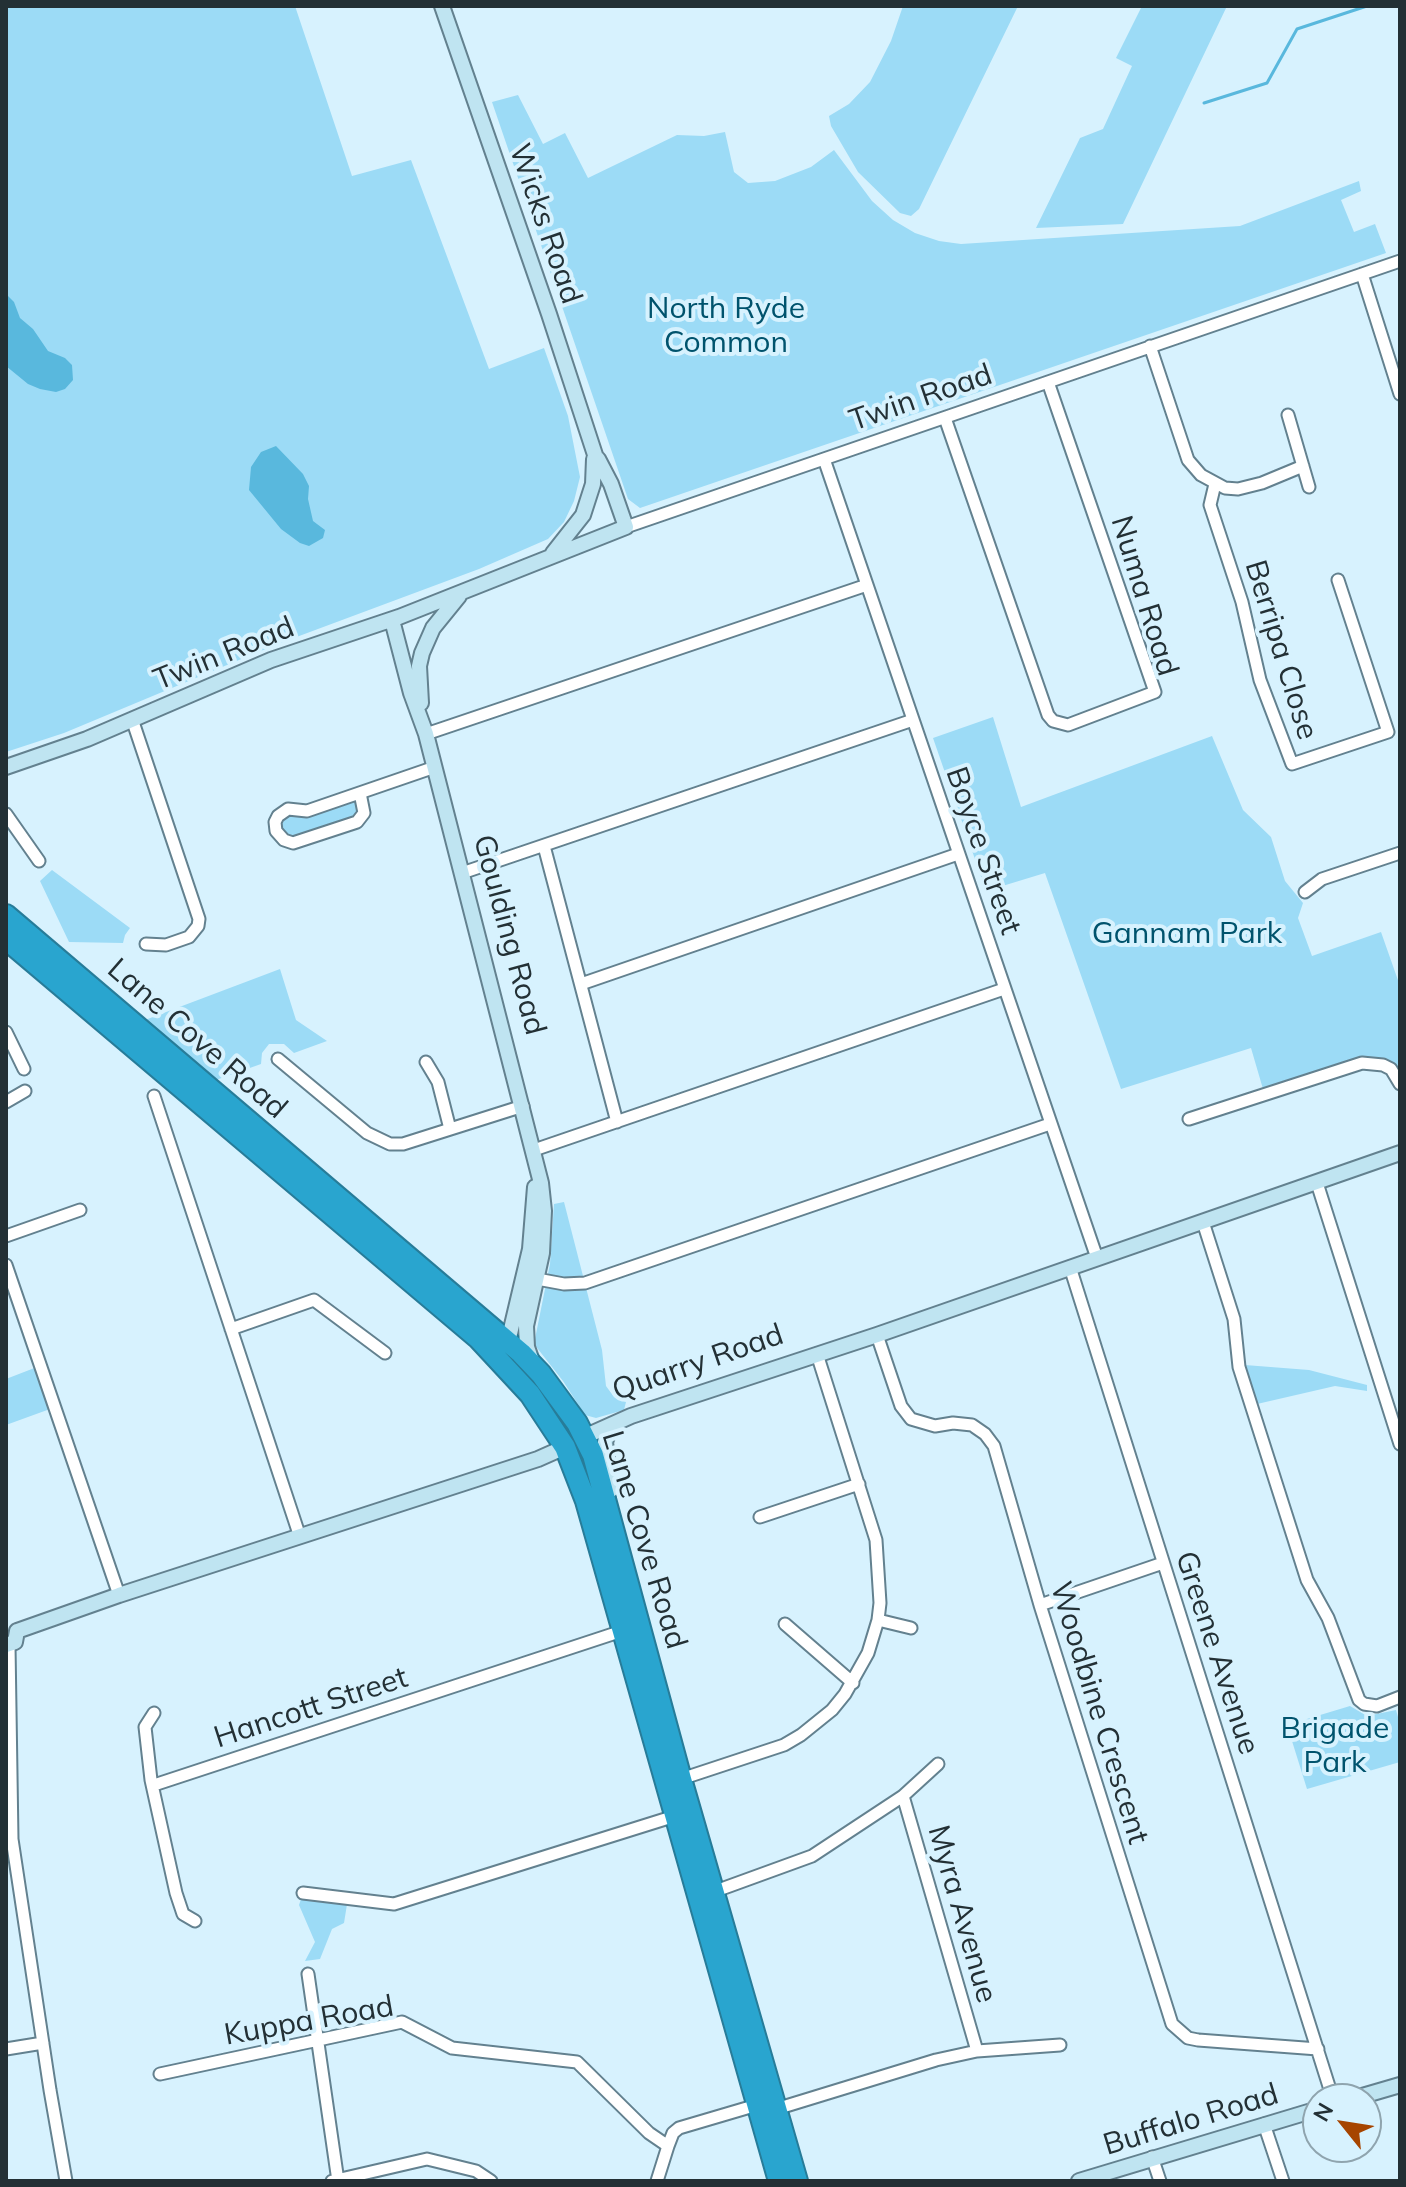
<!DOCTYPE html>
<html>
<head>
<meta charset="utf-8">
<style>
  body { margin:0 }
  #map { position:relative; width:1406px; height:2187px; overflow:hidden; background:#d7f2fe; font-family:Mulish,sans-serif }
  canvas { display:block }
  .frame { position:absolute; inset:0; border:8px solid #233035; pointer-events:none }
  .north { position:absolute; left:1302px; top:2083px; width:80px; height:80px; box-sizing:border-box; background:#d7f2fe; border:2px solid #8fa4ae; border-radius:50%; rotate:300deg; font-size:22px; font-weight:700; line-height:32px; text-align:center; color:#233035 }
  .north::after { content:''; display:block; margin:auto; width:28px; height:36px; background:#a64500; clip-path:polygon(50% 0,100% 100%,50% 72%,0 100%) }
</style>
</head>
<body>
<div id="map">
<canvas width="1406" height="2187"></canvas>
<div class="frame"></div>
<div class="north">N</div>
</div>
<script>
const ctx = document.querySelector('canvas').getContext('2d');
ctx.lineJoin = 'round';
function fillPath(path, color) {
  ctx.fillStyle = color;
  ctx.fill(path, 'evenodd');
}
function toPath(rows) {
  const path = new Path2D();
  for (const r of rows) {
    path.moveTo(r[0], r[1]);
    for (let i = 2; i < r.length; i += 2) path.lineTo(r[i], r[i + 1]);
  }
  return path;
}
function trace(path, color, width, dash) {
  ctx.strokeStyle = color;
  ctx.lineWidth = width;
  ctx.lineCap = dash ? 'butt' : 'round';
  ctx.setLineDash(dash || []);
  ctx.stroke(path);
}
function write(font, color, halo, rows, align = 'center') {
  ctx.font = font + ' Mulish,sans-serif';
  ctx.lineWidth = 8;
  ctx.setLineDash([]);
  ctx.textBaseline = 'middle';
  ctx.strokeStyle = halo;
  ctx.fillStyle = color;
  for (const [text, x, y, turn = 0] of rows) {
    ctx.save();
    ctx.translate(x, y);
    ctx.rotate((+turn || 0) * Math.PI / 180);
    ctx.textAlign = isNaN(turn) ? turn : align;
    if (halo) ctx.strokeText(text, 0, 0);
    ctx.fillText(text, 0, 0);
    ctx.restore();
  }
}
fillPath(toPath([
  [6,6,295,6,352,176,411,160,489,369,544,348,568,416,580,477,574,501,564,522,548,539,479,569,275,645,64,733,6,752],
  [903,6,1018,6,919,209,911,216,900,213,858,172,831,126,829,116,849,104,870,82,891,41],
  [1142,6,1227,6,1123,224,1036,228,1080,138,1103,129,1132,66,1116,58],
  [518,95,543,144,565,133,588,178,677,135,704,136,725,132,734,172,748,183,775,181,811,167,834,150,872,201,893,220,915,233,939,241,961,244,1240,226,1359,181,1361,191,1341,200,1354,232,1375,224,1386,253,640,508,628,499,492,102],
  [993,717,1021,807,1212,736,1243,810,1271,837,1285,881,1303,903,1298,918,1312,956,1381,932,1400,986,1400,1072,1388,1060,1362,1057,1263,1089,1251,1048,1121,1089,1045,873,986,891,933,738],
  [355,800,360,807,357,817,296,839,282,835,280,822,285,816],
  [52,870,130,928,125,935,123,943,69,942,40,881],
  [280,969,296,1020,327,1041,294,1053,284,1044,269,1044,262,1053,261,1064,216,1080,145,1020],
  [564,1202,602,1350,606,1386,614,1397,626,1402,624,1410,596,1418,585,1415,563,1381,534,1344,550,1264,554,1204],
  [1245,1365,1309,1370,1367,1385,1367,1391,1335,1386,1257,1404],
  [37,1367,50,1409,6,1425,6,1379],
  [1350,1706,1367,1716,1396,1710,1400,1724,1400,1762,1307,1789,1287,1725],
  [303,1893,348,1898,344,1923,332,1929,320,1959,305,1961,315,1942,299,1905]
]), '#9cdbf6');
fillPath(toPath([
  [6,294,14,302,20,318,33,329,48,351,65,358,72,365,73,380,65,389,56,392,40,389,28,384,6,366],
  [276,446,303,474,309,486,308,499,313,521,325,530,323,538,309,546,300,543,281,529,249,490,251,467,261,452]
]), '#59b8dd');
trace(toPath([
  [1204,103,1267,83,1297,29,1367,6]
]), '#59b8dd', 3);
const street = toPath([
  [1362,274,1400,394],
  [1150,346,1188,460,1201,475,1225,488,1238,489,1262,483,1303,466],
  [1288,415,1309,487],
  [945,418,1048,715,1053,721,1068,725,1155,692,1048,382],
  [824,459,1097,1258],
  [1215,484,1210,505,1242,602,1260,680,1292,764,1388,732,1338,580],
  [626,527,1400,261],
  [132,719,199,919,198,926,189,937,166,945,146,944],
  [426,734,867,585],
  [360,793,364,813,357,822,293,843,284,840,276,831,275,822,278,816,288,809,307,811,435,767],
  [6,814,39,861],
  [544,846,617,1122],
  [462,873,913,720],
  [1305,892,1322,879,1400,853],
  [581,984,958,854],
  [6,1032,24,1069],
  [278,1059,367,1133,390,1144,403,1144,523,1106],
  [426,1062,438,1082,450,1129],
  [154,1096,300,1537],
  [6,1102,25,1091],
  [1189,1119,1362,1063,1383,1065,1391,1069,1400,1084],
  [534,1150,1004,989],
  [1317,1183,1400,1444],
  [1203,1222,1234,1319,1239,1367,1307,1580,1328,1618,1359,1700,1364,1704,1377,1706,1400,1697],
  [6,1236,80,1210],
  [6,1265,119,1595],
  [1070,1267,1333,2099],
  [537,1279,564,1284,585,1283,1050,1124],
  [231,1329,314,1300,385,1353],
  [877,1335,901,1406,911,1419,935,1426,953,1423,972,1425,985,1434,994,1446,1040,1605,1172,2024,1188,2038,1198,2040,1318,2049],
  [760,1517,859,1484],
  [1040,1605,1163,1563],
  [878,1620,911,1628],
  [785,1624,853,1683],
  [9,1645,12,1839,50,2090,66,2181],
  [154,1713,145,1727,151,1780,176,1893,183,1914,195,1921],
  [681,1779,784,1745,801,1735,832,1710,845,1694,868,1653,878,1620,880,1603,876,1540,817,1354],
  [154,1785,622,1631],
  [903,1796,977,2051],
  [713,1892,812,1856,903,1796,938,1764],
  [303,1893,394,1904,675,1816],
  [308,1974,338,2181],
  [6,2049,43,2043],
  [160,2074,402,2022,452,2048,577,2062,649,2133,668,2146],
  [776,2109,936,2060,977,2051,1060,2045],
  [1264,2124,1283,2181],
  [1152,2157,1160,2181],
  [332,2181,427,2159,476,2171,491,2181],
  [657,2181,668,2146,673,2133,679,2128,757,2105]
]);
const secondary = toPath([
  [442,6,549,314,599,467],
  [553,553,583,515,593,484,594,459],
  [392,620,411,693,426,734,541,1183,544,1211,542,1253,526,1326,527,1347,532,1361],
  [421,703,419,666,422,653,433,628,459,596],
  [6,767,87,739,271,660,399,617,626,527,611,484,598,459],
  [508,1342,530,1249,535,1187],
  [584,1437,631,1416,877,1335,1400,1153],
  [611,1490,605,1442,609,1431,617,1425],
  [17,1631,119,1595,538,1459,565,1447],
  [6,1645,15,1642,17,1631],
  [1352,2099,1400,2085],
  [1079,2181,1318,2109]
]);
const highway = toPath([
  [6,915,521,1353,541,1374,577,1423,593,1455,681,1779,797,2181],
  [6,939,478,1338,530,1394,565,1447,586,1501,779,2181]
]);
trace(street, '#63818f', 15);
trace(secondary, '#63818f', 18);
trace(highway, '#277c99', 24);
trace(street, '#fff', 11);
trace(secondary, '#bfe4f1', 14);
trace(highway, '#29a5cf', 20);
write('30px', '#233035', '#d7f2fe', [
  ["Wicks Road",545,224,71],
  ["Twin Road",921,398,-19],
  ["Numa Road",1144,596,73],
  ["Berripa Close",1281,650,73],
  ["Twin Road",224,654,-22],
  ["Boyce Street",983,851,71],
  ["Goulding Road",509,935,75],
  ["Lane Cove Road",197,1039,41],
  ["Quarry Road",698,1363,-19],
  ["Lane Cove Road",644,1540,73],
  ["Greene Avenue",1217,1653,72],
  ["Hancott Street",311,1708,-18],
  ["Woodbine Crescent",1099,1713,73],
  ["Myra Avenue",962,1914,74],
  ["Kuppa Road",309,2021,-10],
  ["Buffalo Road",1191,2120,-17]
]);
write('30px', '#00536d', '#d7f2fe', [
  ["North Ryde",726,309],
  ["Common",726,343],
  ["Gannam Park",1187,934],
  ["Brigade",1335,1729],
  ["Park",1335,1763]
]);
</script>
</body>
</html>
